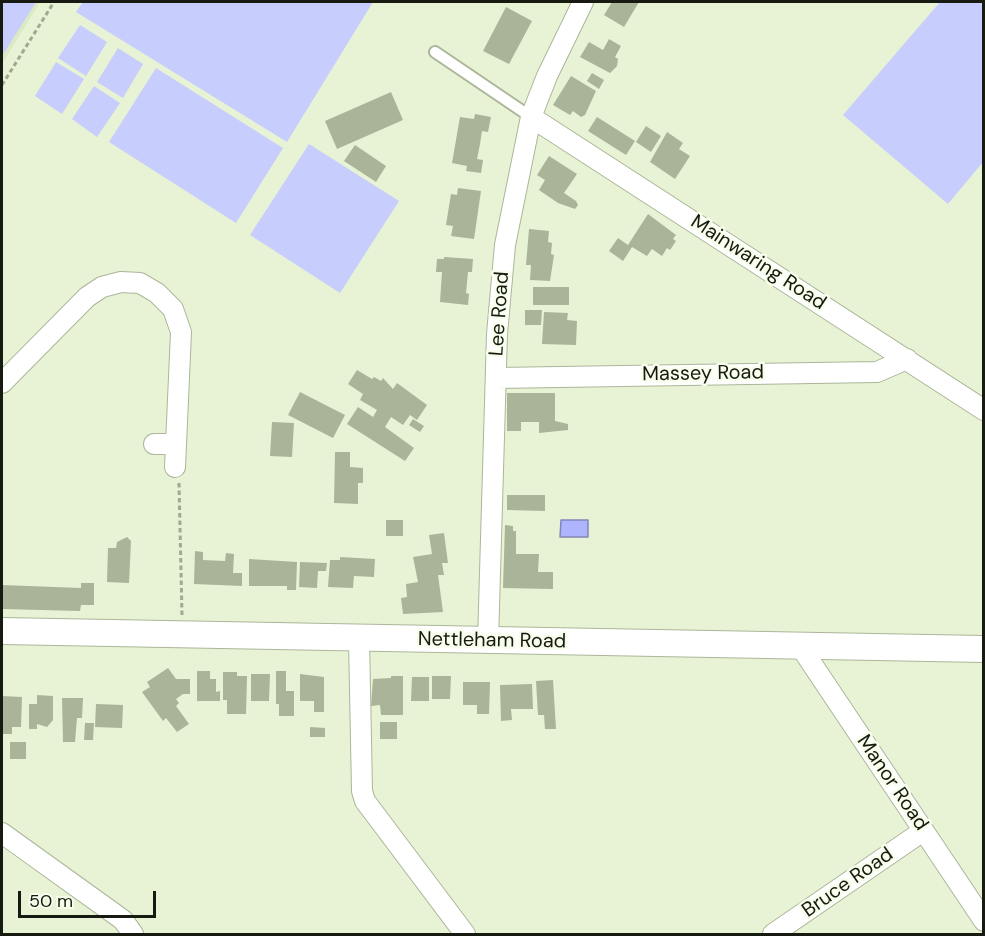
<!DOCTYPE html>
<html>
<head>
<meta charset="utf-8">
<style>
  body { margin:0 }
  #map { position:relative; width:985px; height:936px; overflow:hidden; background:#e8f3d5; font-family:"DM Sans",sans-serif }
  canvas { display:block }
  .frame { position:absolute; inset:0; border:3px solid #171a10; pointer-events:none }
  .scale { position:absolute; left:18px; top:891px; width:138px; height:27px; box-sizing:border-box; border:3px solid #171a10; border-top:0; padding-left:8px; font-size:18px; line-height:21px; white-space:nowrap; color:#171a10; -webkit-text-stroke:4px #f7feec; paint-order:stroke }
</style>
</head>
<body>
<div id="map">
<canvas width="985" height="936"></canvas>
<div class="frame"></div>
<div class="scale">50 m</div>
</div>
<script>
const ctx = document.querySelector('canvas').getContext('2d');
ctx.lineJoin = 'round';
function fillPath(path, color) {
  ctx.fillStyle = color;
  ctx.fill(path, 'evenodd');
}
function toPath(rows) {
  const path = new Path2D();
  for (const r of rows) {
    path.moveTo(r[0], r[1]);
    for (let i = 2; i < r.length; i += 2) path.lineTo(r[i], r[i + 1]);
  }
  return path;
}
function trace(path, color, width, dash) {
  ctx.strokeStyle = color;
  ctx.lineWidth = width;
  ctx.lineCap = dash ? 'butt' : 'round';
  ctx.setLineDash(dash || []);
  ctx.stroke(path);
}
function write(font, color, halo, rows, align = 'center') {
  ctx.font = font + ' "DM Sans",sans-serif';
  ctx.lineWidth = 5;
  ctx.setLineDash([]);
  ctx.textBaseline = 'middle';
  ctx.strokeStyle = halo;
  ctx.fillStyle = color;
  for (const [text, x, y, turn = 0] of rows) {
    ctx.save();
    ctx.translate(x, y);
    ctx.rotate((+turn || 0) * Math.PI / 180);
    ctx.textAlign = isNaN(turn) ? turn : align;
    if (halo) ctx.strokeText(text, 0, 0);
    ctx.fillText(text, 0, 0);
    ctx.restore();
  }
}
fillPath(toPath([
  [2,2,40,2,2,64]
]), '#dbe9c4');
fillPath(toPath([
  [2,2,36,2,2,56],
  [83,2,373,2,287,142,76,12],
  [940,2,984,2,983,162,948,204,843,115],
  [80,25,107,42,86,76,58,58],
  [118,48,143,64,123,98,97,82],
  [56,62,84,79,62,114,35,96],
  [156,68,283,148,236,223,109,142],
  [94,86,120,103,97,137,72,119],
  [309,144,399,201,340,293,250,235]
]), '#c7cdfc');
const water = toPath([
  [561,520,588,520,588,537,560,537,561,520]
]);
fillPath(water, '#aeb5fe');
trace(water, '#8186b7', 1.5);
fillPath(toPath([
  [612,2,639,2,624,27,604,15],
  [506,7,532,21,509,64,483,51],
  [609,39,621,46,615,57,618,59,617,66,610,73,580,57,589,42,603,50],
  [592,73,604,80,599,89,587,81],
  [571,76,596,91,585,115,581,117,573,111,570,115,553,105],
  [391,92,403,120,337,149,325,121],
  [475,114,491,117,488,132,482,131,480,144,477,159,483,160,481,173,466,171,467,166,452,163,460,117,474,119],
  [597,117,635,141,626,155,588,131],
  [646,126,661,136,651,152,636,142],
  [667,132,683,143,679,149,690,156,675,179,650,162],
  [355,145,386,166,376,182,344,161],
  [549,156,577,174,564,193,576,201,578,205,575,209,558,203,539,190,545,180,537,175],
  [458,188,481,191,474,239,451,236,453,226,446,225,451,194,457,195],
  [648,214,676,235,673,239,676,241,670,250,667,248,662,256,652,249,647,256,632,247,623,261,609,251,618,238,628,245],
  [529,229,549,231,548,242,552,243,551,254,554,255,550,281,530,280,531,265,526,265],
  [444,257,473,259,472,272,468,272,466,293,469,294,468,305,440,302,442,272,436,272,437,259,444,259],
  [533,287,569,287,569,305,533,305],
  [525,310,542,310,541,325,525,325],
  [544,312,568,313,567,320,577,321,576,345,542,344],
  [357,370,372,379,374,377,381,381,383,378,393,389,397,383,427,405,417,420,410,415,403,425,391,417,385,427,414,448,405,461,347,424,358,407,373,417,377,410,360,400,363,394,348,384],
  [300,392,345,415,333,438,288,415],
  [507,393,555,393,555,421,568,424,568,430,539,433,539,422,521,422,521,431,507,431],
  [413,419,424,426,420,432,409,425],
  [272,422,294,423,292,457,270,456],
  [335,452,350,452,350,467,363,468,363,483,358,483,358,504,334,503],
  [507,495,545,495,545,511,507,510],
  [386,520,403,520,403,536,386,536],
  [505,525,513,526,513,531,516,531,516,554,539,554,538,572,553,572,553,589,503,588],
  [444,533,448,563,442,563,444,575,438,575,443,612,403,614,401,598,407,597,406,584,418,582,413,557,432,554,429,535],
  [127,537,131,541,129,583,107,582,108,548,116,548,117,542],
  [195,551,203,552,203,560,225,561,226,553,234,554,233,573,242,573,242,586,194,584],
  [340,557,375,559,374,577,354,576,353,588,328,587,330,560,340,560],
  [249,559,297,562,296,590,287,590,287,586,249,586],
  [300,562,327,563,326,571,318,571,317,588,299,587],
  [81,583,94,583,94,605,81,605,80,611,2,609,2,585,81,588],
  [168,668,176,679,190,679,190,694,183,694,176,699,179,703,176,706,189,724,177,732,166,718,163,721,142,692,150,687,147,682],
  [197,671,210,671,210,679,216,679,216,692,220,691,220,701,197,701],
  [276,671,286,671,286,691,294,691,294,716,279,716,279,704,276,704],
  [223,672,237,672,237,676,247,676,246,714,227,714,227,700,223,700],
  [251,674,270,674,269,701,251,701],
  [300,674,324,677,324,712,314,712,314,701,300,701],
  [391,676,403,676,403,715,381,715,380,705,371,706,373,679,391,678],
  [432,676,451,676,450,699,432,699],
  [412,677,429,677,429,701,411,701],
  [553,680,556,729,545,729,544,715,538,715,536,681],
  [463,682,490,682,489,714,477,714,477,705,463,705],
  [532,684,533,709,511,709,512,720,501,721,500,685],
  [37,695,53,696,53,720,47,727,37,724,37,729,29,729,29,704,37,704],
  [2,696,22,697,21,727,12,727,12,734,2,734],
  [62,698,83,698,82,718,77,718,75,742,63,742],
  [96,704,123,705,122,728,95,727],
  [380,722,397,722,397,739,380,739],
  [85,723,94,723,93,740,84,740],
  [310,727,325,728,325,737,310,737],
  [10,742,26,742,26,759,10,759]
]), '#a9b498');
const service = toPath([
  [435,52,531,117]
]);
const minor = toPath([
  [531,117,984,410],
  [496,378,877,372,907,359],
  [2,383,87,297,102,287,121,282,140,283,157,293,173,309,181,332,175,467],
  [154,444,175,444],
  [359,639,362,791,365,801,465,934],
  [488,641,497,334,505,245,531,117,547,76,583,2],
  [800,646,984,921],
  [2,833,123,920,133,934],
  [773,934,923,831]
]);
const tertiary = toPath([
  [2,631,984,649]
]);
trace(service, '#abb69a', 14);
trace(minor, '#abb69a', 22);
trace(tertiary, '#abb69a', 28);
trace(toPath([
  [2,85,54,2],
  [179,483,182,615]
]), '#a0a991', 3, [4.5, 3]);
trace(service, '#fff', 10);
trace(minor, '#fff', 20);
trace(tertiary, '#fff', 26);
write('20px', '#171a10', '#f7feec', [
  ["Mainwaring Road",758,263,33],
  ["Lee Road",500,314,-86],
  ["Massey Road",703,374,-1],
  ["Nettleham Road",492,641,1],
  ["Manor Road",892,783,56],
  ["Bruce Road",848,883,-35]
]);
</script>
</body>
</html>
